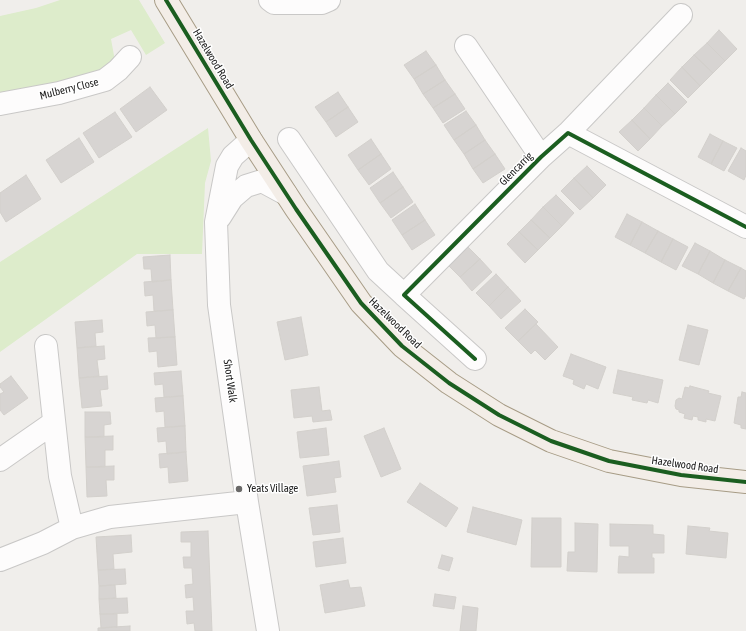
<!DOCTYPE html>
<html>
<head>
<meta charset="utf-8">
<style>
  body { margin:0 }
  canvas { display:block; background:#f0eeeb }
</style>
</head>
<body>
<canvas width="746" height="631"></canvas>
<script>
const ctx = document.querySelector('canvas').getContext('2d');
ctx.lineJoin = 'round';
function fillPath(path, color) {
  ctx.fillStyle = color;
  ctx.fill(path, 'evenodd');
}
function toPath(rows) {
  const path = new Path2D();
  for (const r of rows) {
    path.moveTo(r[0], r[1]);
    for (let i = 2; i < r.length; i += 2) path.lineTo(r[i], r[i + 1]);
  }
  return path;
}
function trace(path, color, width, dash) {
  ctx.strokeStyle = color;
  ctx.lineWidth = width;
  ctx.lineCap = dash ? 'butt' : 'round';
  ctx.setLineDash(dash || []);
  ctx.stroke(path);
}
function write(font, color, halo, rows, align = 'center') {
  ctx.font = font + ' "Asap Condensed",sans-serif';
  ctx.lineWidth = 3;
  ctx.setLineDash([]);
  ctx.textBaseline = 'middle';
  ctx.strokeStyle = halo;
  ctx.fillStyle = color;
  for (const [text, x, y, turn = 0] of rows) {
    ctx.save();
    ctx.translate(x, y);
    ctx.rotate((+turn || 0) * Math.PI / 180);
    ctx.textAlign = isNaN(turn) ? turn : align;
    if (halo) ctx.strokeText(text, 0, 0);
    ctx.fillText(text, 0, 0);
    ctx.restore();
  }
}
fillPath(toPath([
  [60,0,139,0,165,43,146,55,131,30,111,39,115,61,101,72,2,94,0,93,0,16,36,8],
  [208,128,211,161,205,183,202,254,137,254,0,352,0,262]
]), '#ddeccb');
const building = toPath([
  [719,30,737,49,725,61,707,43,719,30],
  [707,43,725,61,713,73,694,55,707,43],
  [426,51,436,65,414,79,404,65,426,51],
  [694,55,713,73,700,86,682,67,694,55],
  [436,65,445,80,423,94,414,79,436,65],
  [682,67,700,86,688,98,670,80,682,67],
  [445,80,455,94,433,108,423,94,445,80],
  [668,83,687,102,675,114,656,95,668,83],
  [150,87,167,110,136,132,120,109,150,87],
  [338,92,348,107,326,122,315,107,338,92],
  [455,94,465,109,443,123,433,108,455,94],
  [656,95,675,114,662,126,644,108,656,95],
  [348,107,358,122,336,137,326,122,348,107],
  [644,108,662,126,650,139,632,120,644,108],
  [466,111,476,125,454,140,444,125,466,111],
  [115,112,132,137,99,158,83,133,115,112],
  [632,120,650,139,638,151,619,132,632,120],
  [476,125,485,140,464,154,454,140,476,125],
  [710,134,723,141,711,164,698,157,710,134],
  [79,138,94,162,61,183,46,160,79,138],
  [371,139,381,154,358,170,348,155,371,139],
  [485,140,495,154,473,169,464,154,485,140],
  [723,141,737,148,724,171,711,164,723,141],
  [741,148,746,151,746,175,744,180,728,171,741,148],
  [381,154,391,169,369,185,358,170,381,154],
  [495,154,505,169,483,183,473,169,495,154],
  [587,166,606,185,593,198,574,178,587,166],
  [393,172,403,187,380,203,370,188,393,172],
  [26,175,41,199,6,222,0,212,0,193,26,175],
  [574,178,593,198,580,210,561,191,574,178],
  [403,187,413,202,391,218,380,203,403,187],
  [556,195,574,213,562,226,543,207,556,195],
  [415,204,425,220,402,235,392,220,415,204],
  [543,207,562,226,550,238,531,220,543,207],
  [627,214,642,222,630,245,615,237,627,214],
  [425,220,435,235,412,250,402,235,425,220],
  [531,220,550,238,538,250,519,232,531,220],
  [642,222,658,231,645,253,630,245,642,222],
  [658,231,673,239,661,262,645,253,658,231],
  [519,232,538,250,525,263,507,244,519,232],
  [673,239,688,247,676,270,661,262,673,239],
  [695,243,710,251,698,274,682,266,695,243],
  [467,246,480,259,460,277,447,264,467,246],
  [710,251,725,260,713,283,698,274,710,251],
  [170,255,171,280,152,282,151,269,144,269,143,257,170,255],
  [480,259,492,272,472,291,460,277,480,259],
  [725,260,741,268,728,291,713,283,725,260],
  [741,268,746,271,746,295,744,299,728,291,741,268],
  [496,274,508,287,489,306,476,293,496,274],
  [171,280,173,310,154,311,153,295,145,296,144,282,171,280],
  [508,287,521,301,501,319,489,306,508,287],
  [525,309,538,322,518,341,505,328,525,309],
  [173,310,175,337,156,338,155,325,147,326,146,312,173,310],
  [301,317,308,355,285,360,277,322,301,317],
  [102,320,103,332,95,333,96,346,77,348,75,322,102,320],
  [536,324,558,347,545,360,535,350,531,354,518,341,536,324],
  [688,325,708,330,699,365,679,360,688,325],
  [175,337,177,365,158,367,157,351,149,352,148,338,175,337],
  [104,346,105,359,97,360,99,376,79,378,77,348,104,346],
  [571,354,606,367,598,389,586,384,584,389,573,384,574,380,563,376,571,354],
  [618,370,663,380,658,403,648,400,647,403,632,400,633,397,613,393,618,370],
  [181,371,183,396,164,397,163,384,155,385,154,373,181,371],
  [11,376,28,398,4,415,0,410,0,394,4,392,0,387,0,384,11,376],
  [107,376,108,389,100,390,102,406,82,408,79,378,107,376],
  [690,386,709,391,708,393,721,396,715,421,706,419,706,422,698,420,698,417,693,416,692,420,684,418,685,414,679,412,679,410,676,409,675,406,676,400,679,398,682,399,685,387,689,388,690,386],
  [319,387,322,411,330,410,332,420,313,422,312,416,294,418,291,390,319,387],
  [742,392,746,393,746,429,741,428,741,425,734,423,738,397,741,397,742,392],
  [183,396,185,426,165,427,164,411,156,412,155,398,183,396],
  [85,412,110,412,111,424,104,425,104,437,85,437,85,412],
  [185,426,186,452,167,454,166,441,158,442,157,428,185,426],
  [326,428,329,455,300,458,297,432,326,428],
  [384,428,401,469,381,477,364,436,384,428],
  [113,436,113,450,105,450,105,467,86,467,85,437,113,436],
  [186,452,188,481,169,483,168,467,160,468,159,454,186,452],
  [339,461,341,477,334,478,336,492,307,496,303,466,339,461],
  [114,466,114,480,106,480,107,496,87,497,86,467,114,466],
  [420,483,458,508,446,527,407,502,420,483],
  [337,505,340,532,313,535,309,508,337,505],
  [473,507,522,520,516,545,467,532,473,507],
  [532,518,561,518,561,567,531,567,532,518],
  [575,523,598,524,597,572,567,571,568,552,575,552,575,523],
  [610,524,653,525,653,534,664,535,664,553,652,553,652,558,654,558,654,573,618,573,619,556,629,557,629,546,610,546,610,524],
  [688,526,710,528,709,531,728,533,726,558,686,554,688,526],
  [208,531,212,631,195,631,194,623,187,624,186,611,194,611,193,597,186,598,185,585,193,584,192,568,184,568,183,557,191,557,191,542,181,542,181,532,208,531],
  [131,535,132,552,113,554,114,569,98,570,96,537,131,535],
  [343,538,346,563,316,567,313,542,343,538],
  [442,555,453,558,449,571,438,568,442,555],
  [125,569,126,584,99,586,98,570,125,569],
  [348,580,350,588,361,587,365,606,325,613,320,585,348,580],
  [115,585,116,598,99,599,99,586,115,585],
  [435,594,456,597,454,609,433,606,435,594],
  [127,598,128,613,100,614,99,599,127,598],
  [463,606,478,608,476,631,460,631,463,606],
  [100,614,117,614,117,627,101,628,100,614],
  [130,626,130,631,98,631,98,628,130,626]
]);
fillPath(building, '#d7d4d2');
trace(building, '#d3d0cc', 1);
const minor = toPath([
  [270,0,274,3,322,3,329,0],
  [466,46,541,157],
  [0,104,59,93,105,80,118,70,130,57],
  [568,133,681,15],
  [289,139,378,271,404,295],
  [251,140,233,156,227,166,216,222,219,305,247,502,268,631],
  [220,217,232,198,246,186,262,181,286,194],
  [46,346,60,476,72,528],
  [475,359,404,295,541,157,568,133,746,227],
  [0,460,53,423],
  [0,560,43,543,72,528,110,517,247,502]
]);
const major = toPath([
  [166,0,251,140,296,209,361,303,402,346,449,383,499,415,551,441,609,461,681,475,746,482]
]);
trace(minor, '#c9c8c7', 24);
trace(major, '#a79c86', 24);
trace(minor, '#fdfcfc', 22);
trace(major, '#f3ede7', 22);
trace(toPath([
  [166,0,251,140,296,209,361,303,402,346,449,383,499,415,551,441,609,461,681,475,746,482],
  [475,359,404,295,541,157,568,133,746,227]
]), '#1b5e20', 4);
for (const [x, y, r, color] of [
  [239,489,4,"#6a6968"]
]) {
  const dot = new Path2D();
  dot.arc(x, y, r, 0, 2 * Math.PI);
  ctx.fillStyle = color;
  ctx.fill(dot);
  trace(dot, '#fff', 1.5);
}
write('11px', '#222', '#fff', [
  ["Hazelwood Road",213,59,59],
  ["Mulberry Close",69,89,-14],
  ["Glencarrig",516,169,-45],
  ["Hazelwood Road",395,323,44],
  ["Short Walk",230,381,82],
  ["Hazelwood Road",685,465,8]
]);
write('11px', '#222', '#fff', [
  ["Yeats Village",247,489]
], 'left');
</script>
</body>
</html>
